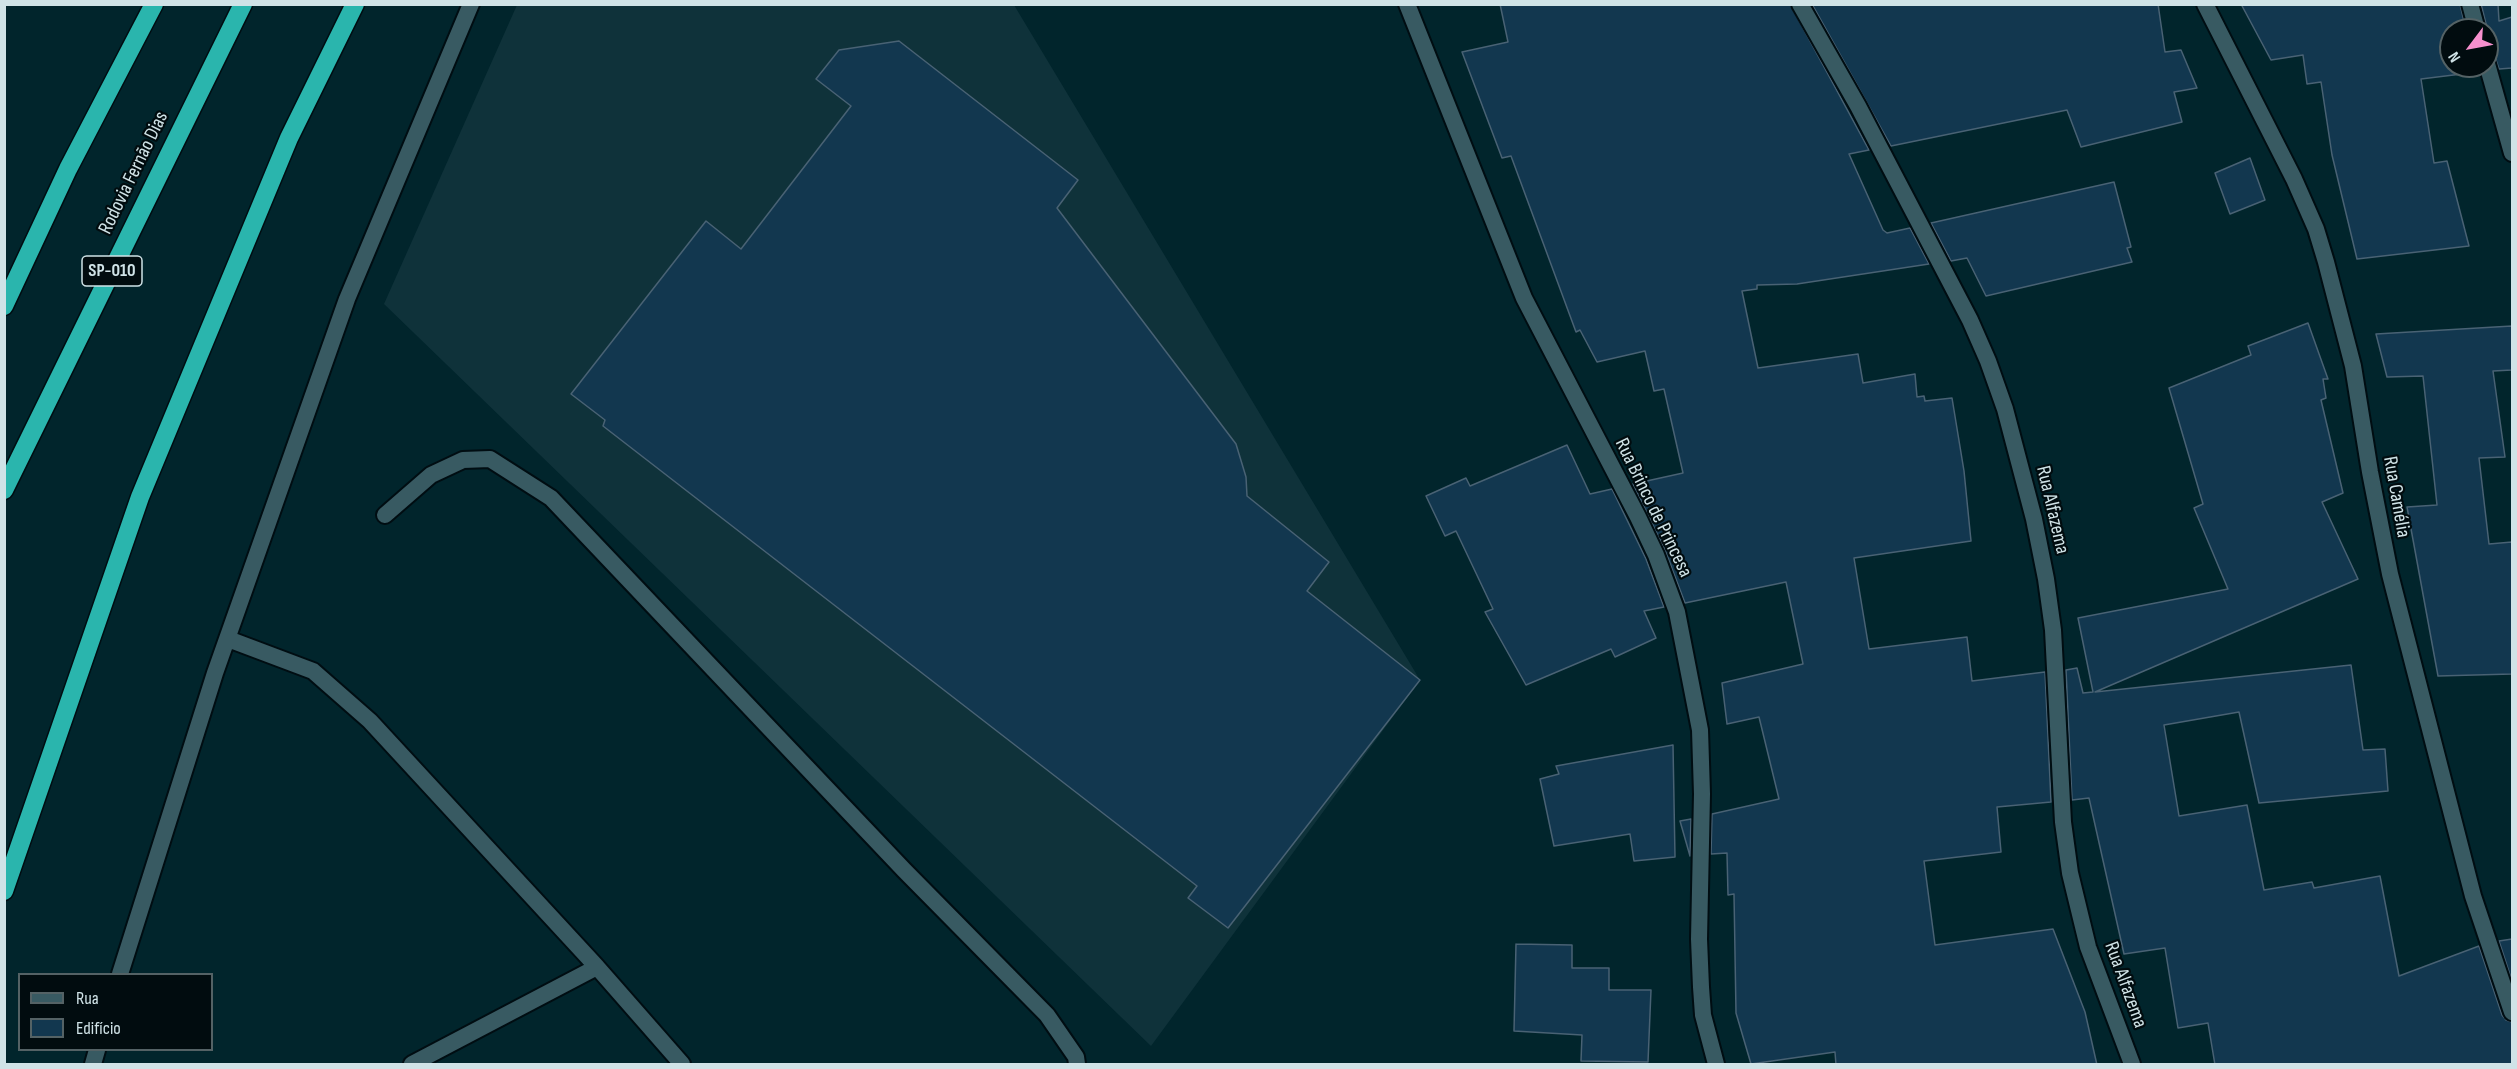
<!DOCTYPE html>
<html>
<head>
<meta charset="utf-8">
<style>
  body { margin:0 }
  #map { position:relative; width:2517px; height:1069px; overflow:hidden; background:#01252c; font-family:"Sofia Sans Condensed",sans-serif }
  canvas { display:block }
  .frame { position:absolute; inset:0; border:6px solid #d0e3e7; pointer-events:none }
  .legend { position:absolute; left:18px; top:973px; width:195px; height:78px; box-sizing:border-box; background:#010c0f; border:2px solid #546265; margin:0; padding:8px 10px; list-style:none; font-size:18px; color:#d0e3e7 }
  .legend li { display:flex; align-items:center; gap:12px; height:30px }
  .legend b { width:30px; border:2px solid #546265 }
  .north { position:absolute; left:2439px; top:18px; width:60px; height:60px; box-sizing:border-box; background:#010c0f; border:2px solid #546265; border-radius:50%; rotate:238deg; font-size:16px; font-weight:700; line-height:24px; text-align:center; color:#d0e3e7 }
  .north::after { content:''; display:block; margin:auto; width:21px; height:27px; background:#f790ce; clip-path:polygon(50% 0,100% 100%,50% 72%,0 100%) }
</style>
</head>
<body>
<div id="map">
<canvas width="2517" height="1069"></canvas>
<div class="frame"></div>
<ul class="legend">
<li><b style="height:8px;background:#385a62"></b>Rua</li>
<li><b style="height:16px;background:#12374f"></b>Edifício</li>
</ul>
<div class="north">N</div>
</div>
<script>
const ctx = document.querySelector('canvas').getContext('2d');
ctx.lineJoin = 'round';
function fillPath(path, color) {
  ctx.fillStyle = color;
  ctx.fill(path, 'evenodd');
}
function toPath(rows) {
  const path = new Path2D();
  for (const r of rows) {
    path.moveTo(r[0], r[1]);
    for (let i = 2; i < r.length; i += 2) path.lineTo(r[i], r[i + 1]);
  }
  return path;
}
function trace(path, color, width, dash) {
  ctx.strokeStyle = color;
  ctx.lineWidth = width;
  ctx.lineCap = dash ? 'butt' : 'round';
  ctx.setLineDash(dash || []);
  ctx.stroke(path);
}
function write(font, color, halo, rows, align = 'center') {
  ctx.font = font + ' "Sofia Sans Condensed",sans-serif';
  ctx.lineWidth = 4.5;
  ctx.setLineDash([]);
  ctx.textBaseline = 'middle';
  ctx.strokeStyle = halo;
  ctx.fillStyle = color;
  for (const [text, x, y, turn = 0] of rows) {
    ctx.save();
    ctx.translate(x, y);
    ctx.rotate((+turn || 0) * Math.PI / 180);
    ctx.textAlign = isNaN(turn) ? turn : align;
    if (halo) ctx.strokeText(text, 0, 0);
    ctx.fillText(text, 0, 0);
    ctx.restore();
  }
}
fillPath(toPath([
  [517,5,1014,5,1420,680,1151,1046,384,304]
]), '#0f323a');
const building = toPath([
  [1500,4,1790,4,1869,150,1849,154,1883,230,1887,233,1910,228,1929,264,1797,284,1757,285,1757,289,1742,291,1758,368,1858,354,1863,383,1915,374,1917,397,1924,396,1925,401,1952,398,1964,471,1971,541,1854,558,1869,649,1967,637,1972,681,2045,672,2051,802,1997,807,2001,852,1924,861,1935,945,2053,929,2085,1012,2097,1065,1836,1065,1835,1052,1751,1064,1736,1013,1734,894,1728,895,1727,853,1711,854,1712,814,1779,799,1759,717,1727,724,1722,683,1803,664,1786,582,1685,603,1665,550,1633,484,1683,473,1664,389,1654,391,1645,351,1597,362,1580,330,1576,332,1511,156,1502,158,1462,52,1508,42,1500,4],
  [1812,4,2158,4,2165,52,2181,50,2197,88,2174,92,2182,122,2081,147,2067,110,1891,146,1812,4],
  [2241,4,2460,4,2466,30,2451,30,2451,66,2477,66,2478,72,2421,79,2434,163,2447,161,2469,246,2357,259,2332,155,2321,82,2307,84,2303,55,2271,60,2241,4],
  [2481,4,2498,4,2499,21,2512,17,2512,68,2499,69,2495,57,2487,54,2487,28,2481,4],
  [899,41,1078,180,1057,208,1236,444,1246,477,1247,496,1329,562,1307,591,1420,680,1228,928,1188,898,1197,886,603,426,605,420,571,394,706,221,741,249,851,106,816,79,839,50,899,41],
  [2250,158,2265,200,2230,214,2215,173,2250,158],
  [2114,182,2131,247,2127,248,2132,262,1986,296,1967,258,1951,261,1931,223,2114,182],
  [2308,323,2328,379,2323,379,2326,398,2321,400,2343,493,2322,502,2358,579,2095,692,2351,665,2363,750,2385,749,2388,791,2259,803,2239,712,2164,725,2179,816,2247,805,2264,890,2312,882,2314,888,2380,876,2399,976,2479,946,2502,1015,2506,1020,2512,1022,2512,1065,2215,1065,2208,1023,2178,1028,2165,948,2124,954,2089,798,2072,800,2066,670,2077,668,2083,693,2093,692,2078,618,2228,589,2194,508,2203,504,2169,388,2251,355,2248,346,2308,323],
  [2512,326,2512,370,2493,371,2505,457,2479,458,2489,544,2512,542,2512,674,2438,676,2407,507,2437,505,2423,376,2387,377,2376,334,2512,326],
  [1567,445,1590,494,1612,489,1646,559,1664,607,1644,611,1656,638,1615,657,1611,649,1526,685,1485,612,1493,609,1456,531,1445,536,1426,496,1466,478,1470,486,1567,445],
  [1673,745,1675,857,1634,861,1630,834,1554,846,1540,779,1559,774,1556,766,1673,745],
  [1691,819,1690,856,1680,821,1691,819],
  [2512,939,2512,981,2499,941,2512,939],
  [1516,944,1572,945,1572,968,1609,968,1609,990,1651,990,1648,1062,1581,1061,1582,1035,1514,1031,1516,944]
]);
fillPath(building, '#12374f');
trace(building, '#496274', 1.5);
const minor = toPath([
  [1407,4,1524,298,1638,517,1656,555,1677,612,1700,730,1702,794,1699,939,1701,987,1703,1015,1716,1064],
  [1800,4,1858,106,1970,320,1988,361,2005,409,2034,519,2046,579,2053,630,2063,822,2070,873,2088,947,2132,1064],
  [2205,4,2294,179,2316,229,2326,262,2353,366,2370,472,2390,574,2473,896,2512,1012],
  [2470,4,2477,30],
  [2487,64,2512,153],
  [385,515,431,475,463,460,490,459,551,498,904,870,1047,1015,1076,1057,1077,1064],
  [228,639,313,671,370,721,597,967,682,1064],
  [120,974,215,673,347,299,471,4],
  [93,1064,97,1050],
  [412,1064,597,967]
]);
const motorway = toPath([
  [4,306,68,169,154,4],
  [4,490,243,4],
  [4,891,140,497,289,138,355,4]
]);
trace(minor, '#000d12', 20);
trace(motorway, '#000d12', 21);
trace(minor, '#385a62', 16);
trace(motorway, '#2ab5ad', 18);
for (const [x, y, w] of [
  [112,271,60]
]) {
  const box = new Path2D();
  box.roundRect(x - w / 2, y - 15, w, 30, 4.5);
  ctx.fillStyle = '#010c0f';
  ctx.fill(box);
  trace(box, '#d0e3e7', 1.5);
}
write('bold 18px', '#d0e3e7', null, [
  ["SP-010",112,271]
]);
write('20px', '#d0e3e7', '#010c0f', [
  ["Rodovia Fernão Dias",134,173,-64],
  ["Rua Camélia",2396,497,80],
  ["Rua Brinco de Princesa",1653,508,64],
  ["Rua Alfazema",2052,510,77],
  ["Rua Alfazema",2125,985,70]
]);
</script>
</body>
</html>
